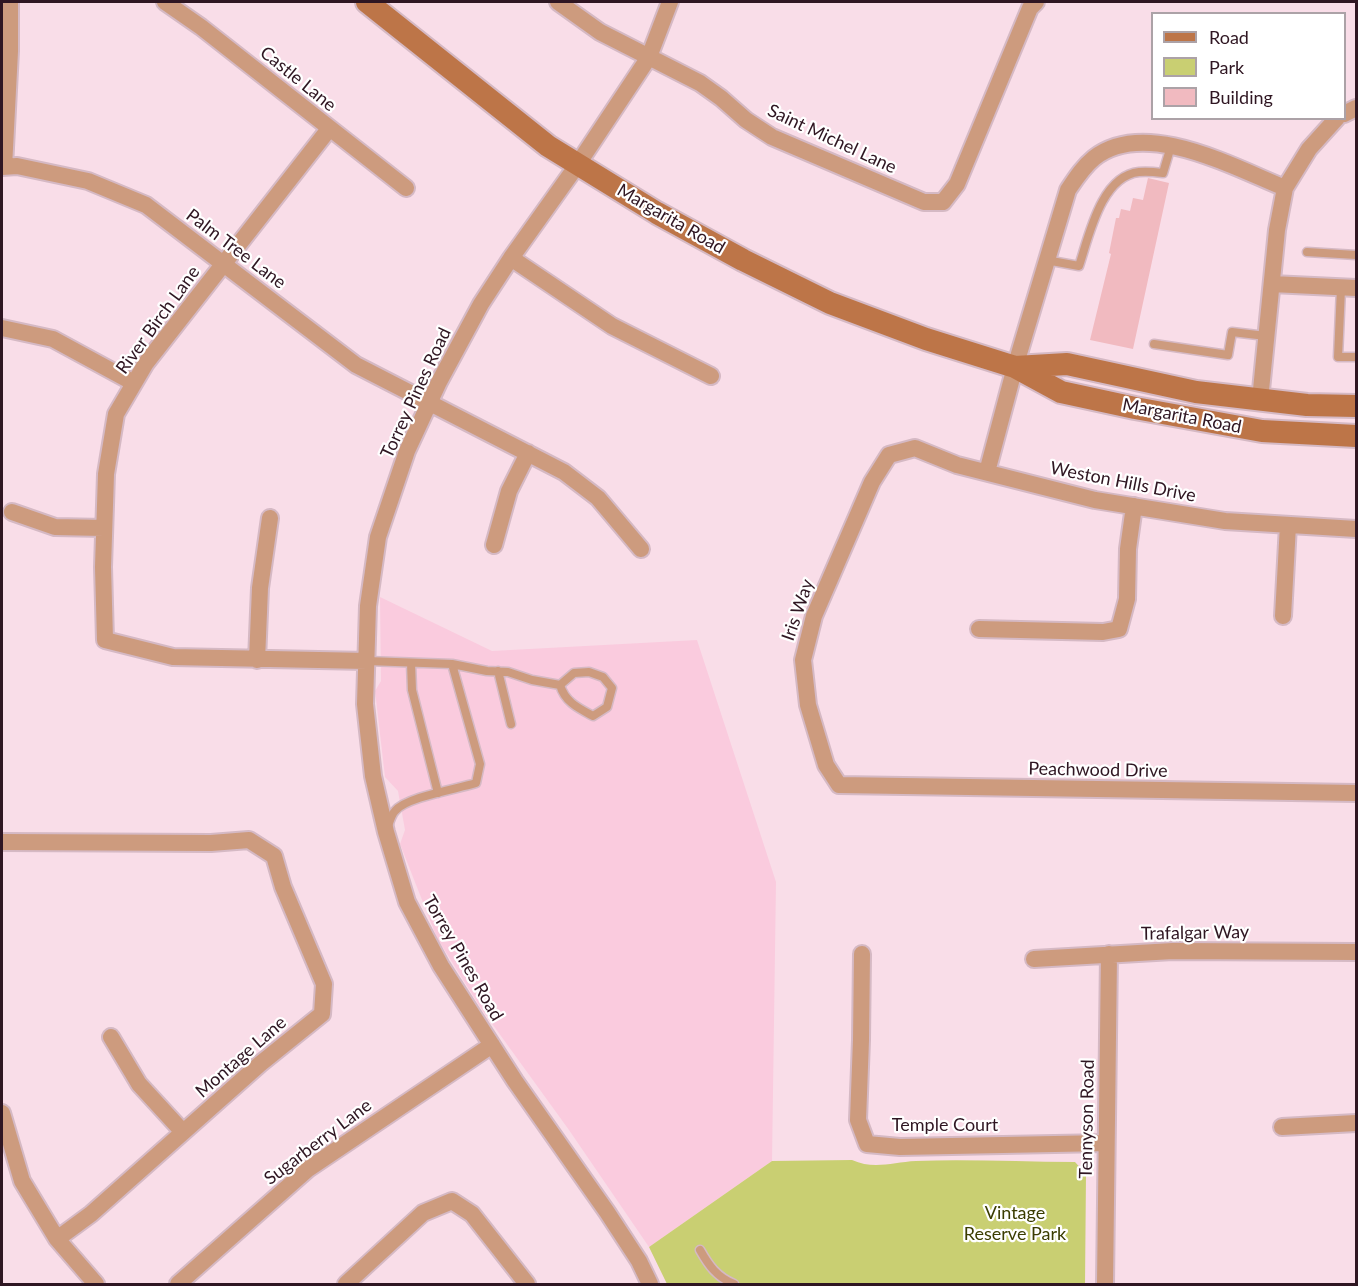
<!DOCTYPE html>
<html>
<head>
<meta charset="utf-8">
<style>
  body { margin:0 }
  #map { position:relative; width:1358px; height:1286px; overflow:hidden; background:#f9dde8; font-family:Lato,sans-serif }
  canvas { display:block }
  .frame { position:absolute; inset:0; border:3px solid #2f1622; pointer-events:none }
  .legend { position:absolute; left:1151px; top:12px; width:195px; height:108px; box-sizing:border-box; background:#fff; border:2px solid #aca2a7; margin:0; padding:8px 10px; list-style:none; font-size:18px; color:#2f1622 }
  .legend li { display:flex; align-items:center; gap:12px; height:30px }
  .legend b { width:30px; border:2px solid #aca2a7 }
</style>
</head>
<body>
<div id="map">
<canvas width="1358" height="1286"></canvas>
<div class="frame"></div>
<ul class="legend">
<li><b style="height:8px;background:#bd7548"></b>Road</li>
<li><b style="height:16px;background:#c9cf72"></b>Park</li>
<li><b style="height:16px;background:#f1bac0"></b>Building</li>
</ul>
</div>
<script>
const c = document.querySelector('canvas').getContext('2d');
c.lineJoin = 'round';
function paint(path, color) {
  c.fillStyle = color;
  c.fill(path, 'evenodd');
}
function stroke(path, color, width, dash) {
  c.strokeStyle = color;
  c.lineWidth = width;
  c.lineCap = dash ? 'butt' : 'round';
  c.setLineDash(dash || []);
  c.stroke(path);
}
function drawText(font, color, halo, rows, align = 'center') {
  c.font = font + ' Lato,sans-serif';
  c.lineWidth = 4.5;
  c.setLineDash([]);
  c.textBaseline = 'middle';
  c.strokeStyle = halo;
  c.fillStyle = color;
  for (const [text, x, y, turn = 0] of rows) {
    c.save();
    c.translate(x, y);
    c.rotate((+turn || 0) * Math.PI / 180);
    c.textAlign = isNaN(turn) ? turn : align;
    if (halo) c.strokeText(text, 0, 0);
    c.fillText(text, 0, 0);
    c.restore();
  }
}
paint(new Path2D(`
  M380,597L492,651L697,640L776,882L772,1161L649,1247L569,1130L480,1007L437,938L400,844L405,830L398,791L385,777L375,691L381,681Z`), '#facbde');
paint(new Path2D(`
  M852,1160C874,1170 893,1162 916,1161C969,1159 1022,1162 1075,1162L1086,1174L1085,1284H667L649,1247L772,1161Z`), '#c9cf72');
paint(new Path2D(`
  M1148,178L1169,183L1133,349L1090,340L1111,254L1109,253L1116,218H1119L1121,209L1130,211L1133,198L1143,200Z`), '#f1bac0');
const service = new Path2D(`
  M1307,252L1356,255
  M1046,260L1079,266C1089,236 1101,176 1139,172C1147,171 1155,172 1163,173L1171,146
  M1341,288L1338,357H1356
  M1154,344L1228,355L1232,332L1266,336
  M367,661L452,664L480,764L476,783C457,789 406,797 395,811C391,815 389,824 387,829
  M411,663L412,690L438,793
  M452,664L487,671L508,672L532,680L560,685
  M498,671L511,724
  M589,672L603,677L612,688L607,707L593,716C578,708 565,702 560,685L574,673Z
  M700,1250C709,1266 717,1277 734,1284`);
const minor = new Path2D(`
  M165,2L201,27L406,188
  M558,2L600,32L700,83L721,98L746,120L772,137L924,202H943L957,184L1030,8L1036,2
  M1344,114L1356,108
  M329,129L146,363L116,414L106,474L103,567L105,640L173,657L367,661
  M2,167L17,166L88,181L146,205L356,365L564,472L598,498L641,549
  M4,167L10,51V2
  M511,258L612,326L711,376
  M1272,284L1356,288
  M2,328L53,339L134,383
  M1260,400L1277,230L1285,188L1309,149L1337,118
  M987,472L1015,367L1068,190C1076,178 1083,167 1094,158C1145,118 1233,167 1285,188
  M12,512L55,527L104,528
  M1356,529L1225,521L1095,500L957,465L915,448L889,455L872,482L814,616L803,660L808,705L826,765L839,785L1356,793
  M494,545L509,491L528,453
  M1283,616L1288,525
  M979,629L1103,632L1119,629L1127,599L1128,549L1134,506
  M257,660L260,588L270,518
  M2,842L211,843L249,840L274,856L283,887L324,984L322,1014L260,1064L91,1214L57,1239
  M862,954L861,1040L858,1120L867,1144L900,1147L1106,1143
  M1034,959L1173,951L1356,952
  M111,1037L139,1084L183,1132
  M2,1113L22,1181L57,1239L96,1284
  M1282,1127L1356,1123
  M178,1284L308,1169L492,1045
  M346,1284L423,1213L452,1201L472,1214L527,1284
  M650,1284L639,1261L607,1212L515,1081L441,966L407,902L386,832L373,776L365,704L368,606L378,537L407,451L439,382L481,304L511,258L578,164L649,57L670,2
  M1105,1284L1109,954`);
const secondary = new Path2D(`
  M367,2L548,146L657,213L743,260L830,303L926,339L1015,367L1061,392L1135,408L1262,431L1356,436
  M1015,367L1067,364L1196,392L1307,405L1356,406`);
stroke(service, '#d5b9c4', 11);
stroke(minor, '#d5b9c4', 20);
stroke(secondary, '#d5b9c4', 26);
stroke(service, '#cd9b7e', 8);
stroke(minor, '#cd9b7e', 16);
stroke(secondary, '#bd7548', 22);
drawText('18px', '#2f1622', '#fff', [
  ["Castle Lane",298,79,39],
  ["Saint Michel Lane",832,139,25],
  ["Margarita Road",671,219,30],
  ["Palm Tree Lane",236,249,37],
  ["River Birch Lane",158,320,-54],
  ["Torrey Pines Road",416,393,-65],
  ["Margarita Road",1182,416,11],
  ["Weston Hills Drive",1123,482,11],
  ["Iris Way",798,610,-71],
  ["Peachwood Drive",1098,770,1],
  ["Trafalgar Way",1195,933,-1],
  ["Torrey Pines Road",463,958,60],
  ["Montage Lane",241,1057,-41],
  ["Tennyson Road",1087,1119,-89],
  ["Temple Court",945,1125],
  ["Sugarberry Lane",318,1142,-37]
]);
drawText('18px', '#3b3d01', '#fff', [
  ["Vintage",1015,1213],
  ["Reserve Park",1015,1234]
]);
</script>
</body>
</html>
